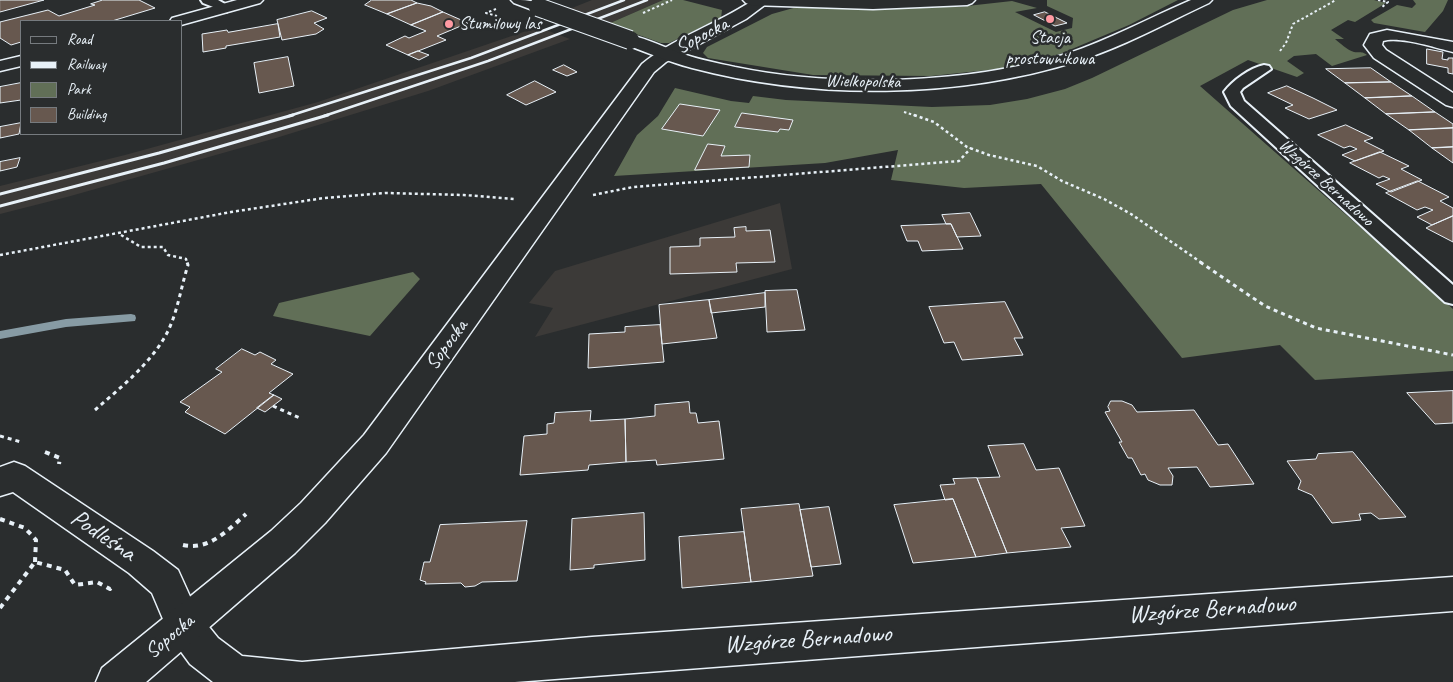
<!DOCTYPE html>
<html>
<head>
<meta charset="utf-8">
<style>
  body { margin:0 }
  #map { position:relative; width:1453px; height:682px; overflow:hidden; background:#2a2d2e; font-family:Caveat,sans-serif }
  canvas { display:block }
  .legend { position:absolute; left:20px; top:20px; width:162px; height:115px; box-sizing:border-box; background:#2a2d2e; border:1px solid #767b7f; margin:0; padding:6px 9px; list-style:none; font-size:15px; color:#e8f1f8 }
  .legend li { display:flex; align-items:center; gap:10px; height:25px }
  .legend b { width:25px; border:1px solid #767b7f }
</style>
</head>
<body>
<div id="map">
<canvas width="1453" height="682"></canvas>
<ul class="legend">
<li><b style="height:6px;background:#2a2d2e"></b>Road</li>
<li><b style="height:6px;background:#e8f1f8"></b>Railway</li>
<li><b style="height:14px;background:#616f57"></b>Park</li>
<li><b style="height:14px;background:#67584f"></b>Building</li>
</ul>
</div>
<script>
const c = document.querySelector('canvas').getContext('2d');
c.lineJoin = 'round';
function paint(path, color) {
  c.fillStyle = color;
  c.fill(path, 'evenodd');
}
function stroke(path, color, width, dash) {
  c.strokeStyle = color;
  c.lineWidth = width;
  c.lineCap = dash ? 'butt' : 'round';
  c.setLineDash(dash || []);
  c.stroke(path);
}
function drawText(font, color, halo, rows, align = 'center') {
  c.font = font + ' Caveat,sans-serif';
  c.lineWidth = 5;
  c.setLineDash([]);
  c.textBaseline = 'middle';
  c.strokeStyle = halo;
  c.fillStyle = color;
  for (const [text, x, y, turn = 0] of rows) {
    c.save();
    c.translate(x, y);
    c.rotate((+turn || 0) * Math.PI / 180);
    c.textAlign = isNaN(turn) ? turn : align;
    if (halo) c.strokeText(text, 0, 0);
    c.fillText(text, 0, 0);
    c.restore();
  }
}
paint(new Path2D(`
  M592,0H663L608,24L567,10Z
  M538,27L570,39L428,91L276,138L67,197L0,214V186L125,155L318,102Z
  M780,203L792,269L535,337L553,308L529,303L555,271Z`), '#3c3a38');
paint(new Path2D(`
  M663,0H683L722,10L721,18L669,43H661L608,24Z
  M1047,0H1178L1129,25L1048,59L998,69L931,76L813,75L708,58L703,53L707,47L772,14L797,7H958L1012,1L1037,8L1015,12L1056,32L1072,28L1073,18L1047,6Z
  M1267,0H1374L1386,3L1355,22L1348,20L1331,30L1344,39H1335C1340,43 1347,50 1354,52C1360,53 1362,51 1367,55L1332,66L1316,54L1294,56L1287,61L1304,73L1297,77L1248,60L1200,86L1453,309V371L1315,380L1280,345L1182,358L1041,184L964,188L891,180L898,150L825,163L614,176L637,135L658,116L675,88L731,101L749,103L753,96L786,100L932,107L990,105L1027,99L1065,89L1092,78L1233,10Z
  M1413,0H1448L1443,11L1425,32L1374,23L1371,20L1397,5L1412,8L1416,4Z
  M413,272L420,279L370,336L273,316L279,303Z`), '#616f57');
paint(new Path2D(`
  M131,314L135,315L136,318L135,321L66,327L0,339V331L66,319Z`), '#879ba4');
const building = new Path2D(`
  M0,0H44L0,12Z
  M103,0H139L155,8L112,21H21V42L11,45L0,38V22L48,10L59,16L95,5L91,4Z
  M372,0H411L417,3L387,14L365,5Z
  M417,3L431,6L443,12L411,25L387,14Z
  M312,11L327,18L314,23L324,29L316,34L282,40L277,20Z
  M443,12L468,23L437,36L446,40L408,55L386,45L405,36L409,38L426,31L411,25Z
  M1045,12L1067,23L1055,26L1034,15Z
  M278,24L280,37L226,46V48L203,52L202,34L227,30L228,32Z
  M1427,49L1443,52L1442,59L1448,60V58H1453V74L1448,73V68L1427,64Z
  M418,51L429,55L419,60L408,55Z
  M288,57L294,86L259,93L254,63Z
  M564,65L577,72L567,76L553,70Z
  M1371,68L1391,82L1345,83L1326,69Z
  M535,81L556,92L526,105L507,95Z
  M1391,82L1412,96L1365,98L1345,83Z
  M21,83V100L0,103V87Z
  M1287,86L1313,98L1337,110L1309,119L1285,108L1293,105L1268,93Z
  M1412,96L1435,112L1386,114L1365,98Z
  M680,104L720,110L703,136L662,129Z
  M1435,112L1453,124V128L1409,130L1386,114Z
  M742,113L749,114L793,120L789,130L780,129L778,132L735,127Z
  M21,123L19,134L0,138V127Z
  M1346,125L1373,138L1364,141L1384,151L1355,161L1342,155L1357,149L1350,146L1344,148L1318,135Z
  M1453,128V147L1432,148L1409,130Z
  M708,144L725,146L721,156L750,155L749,167L695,170Z
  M1453,147V163L1432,148Z
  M1380,152L1409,166L1401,169L1422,180L1391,192L1376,184L1390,179L1383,176L1379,178L1350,163Z
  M20,158L17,167L0,171V162Z
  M1418,181L1449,197L1440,201L1453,208V216L1432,225L1417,217L1433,210L1425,207L1417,210L1386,193Z
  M970,213L981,236L957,237L951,224H946L942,215Z
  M1453,216V242L1426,228L1432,225Z
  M951,224L963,249L922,251L918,241H907L901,226Z
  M746,227V231L770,230L775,262L736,263L737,272L670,274V247L700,246V238L735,237L734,228Z
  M797,290L805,330L767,332L765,291Z
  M765,293V307L711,313L709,300Z
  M709,300L717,338L662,344L659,305Z
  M1005,302L1023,338H1014L1023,355L962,360L954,342L944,343L929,307Z
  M660,325L664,362L588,368L589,334L625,332V327Z
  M242,349L255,355L260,352L276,360L271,364L293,374L269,393L274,395L225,434L185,412L190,407L180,402L222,372L216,369Z
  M1453,391V423L1435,424L1407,393Z
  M274,395L282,399L265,412L257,408Z
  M1111,401H1122L1132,405L1137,412L1194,410L1218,445L1228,444L1254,484L1210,487L1197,467L1168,468L1173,476L1172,485H1160L1148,480L1145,474L1141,475L1132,458H1128L1119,442H1122L1105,412L1110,411L1108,407Z
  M689,402L690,413H696L698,423L719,421L724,459L657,465L656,460L626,462L625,419L655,416V405Z
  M591,411L590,421L625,419L626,462L589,465L588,470L520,475L524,436L547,434V424L554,423L555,413Z
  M1024,444L1036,470L1059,468L1085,526L1061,528L1071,547L1007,553L977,478L1000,477L988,446Z
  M1353,452L1406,517L1379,519L1371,513L1359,514L1361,520L1332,523L1312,495L1298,489L1301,481L1287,461L1316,459L1318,454Z
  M977,478L1007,553L976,557L953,499L945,500L940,485L955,484L953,479Z
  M953,499L976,557L913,563L894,505Z
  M799,504L813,576L751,582L741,509Z
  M829,507L841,564L811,567L800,510Z
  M644,513L645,560L594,565V568L570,570L572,519Z
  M527,521L517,581L482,582L475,586L465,587L461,583L425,584L426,582L420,580L424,562H430L440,525Z
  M744,532L751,582L682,588L679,537Z`);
paint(building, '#67584f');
stroke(building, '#e8f1f8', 1);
const service = new Path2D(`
  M201,0H218L232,8L226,12L203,3Z
  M1264,65L1269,66L1271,69L1243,88L1240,92L1244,101L1453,285V304L1445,302L1231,106L1224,92C1233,80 1250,68 1264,65Z`);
const minor = new Path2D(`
  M237,0H263L260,3L181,25V21H170L172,18Z
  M1387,30L1453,42V52C1435,48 1401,36 1383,41L1382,45L1386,50L1453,93V107L1446,105L1374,58L1364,45L1370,34Z
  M21,56V66L0,71V61Z
  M14,462L25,466L153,551L178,570L197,612L218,638L242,656L302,662L592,637L1453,577V611L515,682H213L190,664L171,638L152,593L129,573L13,492L0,496V467Z`);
const secondary = new Path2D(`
  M753,0L770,1L746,19L666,62L654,72L386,453L325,523L295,553L146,682H96L102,668L271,531L301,503L364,435L642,64C675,37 718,24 753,0Z`);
const primary = new Path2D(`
  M511,0C523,0 538,0 546,7L544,10L538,12L514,3Z
  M743,0H975L972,3L967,5L873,9L751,5L746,3Z
  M1191,0H1212L1209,3C1166,23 1123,47 1078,61C958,99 813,100 692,68C669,62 646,52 624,44L622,40L624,36L630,35C648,39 666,48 683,54C700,60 718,63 735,67C835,88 968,84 1066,54C1109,40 1149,18 1191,0Z`);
stroke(service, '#e8f1f8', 4);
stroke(minor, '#e8f1f8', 3);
stroke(secondary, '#e8f1f8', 3);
stroke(primary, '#e8f1f8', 3);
stroke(new Path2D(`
  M1378,0L1388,2L1381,8
  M496,9L486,13L497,16
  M643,13L672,0
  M1280,51L1286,43L1293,24L1336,0
  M904,112L917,116`), '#e8f1f8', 2, [2.5, 2.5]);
stroke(new Path2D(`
  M914,115L934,122L967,147L989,155L1037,166L1062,181L1104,199L1131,214L1202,263
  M593,195L633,187L959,161L971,148
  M121,235L141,247H163L168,255L186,259L187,263
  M0,255L231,212L324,198L386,193L464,195L515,199`), '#e8f1f8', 2.5, [3, 3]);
stroke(new Path2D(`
  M1200,262L1265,306L1316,328L1453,355
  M273,406L302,419
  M95,410C121,387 152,363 168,331C178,310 181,287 188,265L187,262
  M0,436L21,442`), '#e8f1f8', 3, [4, 4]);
stroke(new Path2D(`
  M45,452L60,458L59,464
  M0,519L25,528L36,540L35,562
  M183,545C209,551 228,530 246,514
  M0,608L35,562L65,570L75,585L97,582L110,589L113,586`), '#e8f1f8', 4, [5, 5]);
paint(service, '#2a2d2e');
paint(minor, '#2a2d2e');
paint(secondary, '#2a2d2e');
paint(primary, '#2a2d2e');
stroke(new Path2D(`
  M289,116L471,58L624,0
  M324,116L488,61L647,0`), '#e8f1f8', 2.5);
stroke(new Path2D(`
  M0,194L159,153L293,115
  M0,206L164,163L328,115`), '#e8f1f8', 3);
const primaryBridge = new Path2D(`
  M538,7L630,40`);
stroke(primaryBridge, '#e8f1f8', 20, []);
stroke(primaryBridge, '#2a2d2e', 18);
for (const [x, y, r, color] of [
  [1050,19,5,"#ff9aa2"],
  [449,24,5,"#ff9aa2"]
]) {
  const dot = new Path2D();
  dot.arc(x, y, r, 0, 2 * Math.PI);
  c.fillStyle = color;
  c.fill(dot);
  stroke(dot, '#2a2d2e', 2);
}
drawText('18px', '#e8f1f8', '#2a2d2e', [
  ["Stumilowy las",459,24],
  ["Stacja",1050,38,"center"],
  ["prostownikowa",1050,59,"center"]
], 'left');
drawText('18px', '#e8f1f8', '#2a2d2e', [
  ["Wielkopolska",863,82,1],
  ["Wzgórze Bernadowo",1326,183,42]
]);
drawText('21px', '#e8f1f8', '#2a2d2e', [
  ["Sopocka",702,36,-28],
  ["Sopocka",447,345,-54],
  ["Sopocka",170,637,-40]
]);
drawText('25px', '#e8f1f8', '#2a2d2e', [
  ["Podleśna",103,536,34],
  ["Wzgórze Bernadowo",1212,610,-4],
  ["Wzgórze Bernadowo",808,640,-4]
]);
</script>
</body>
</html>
